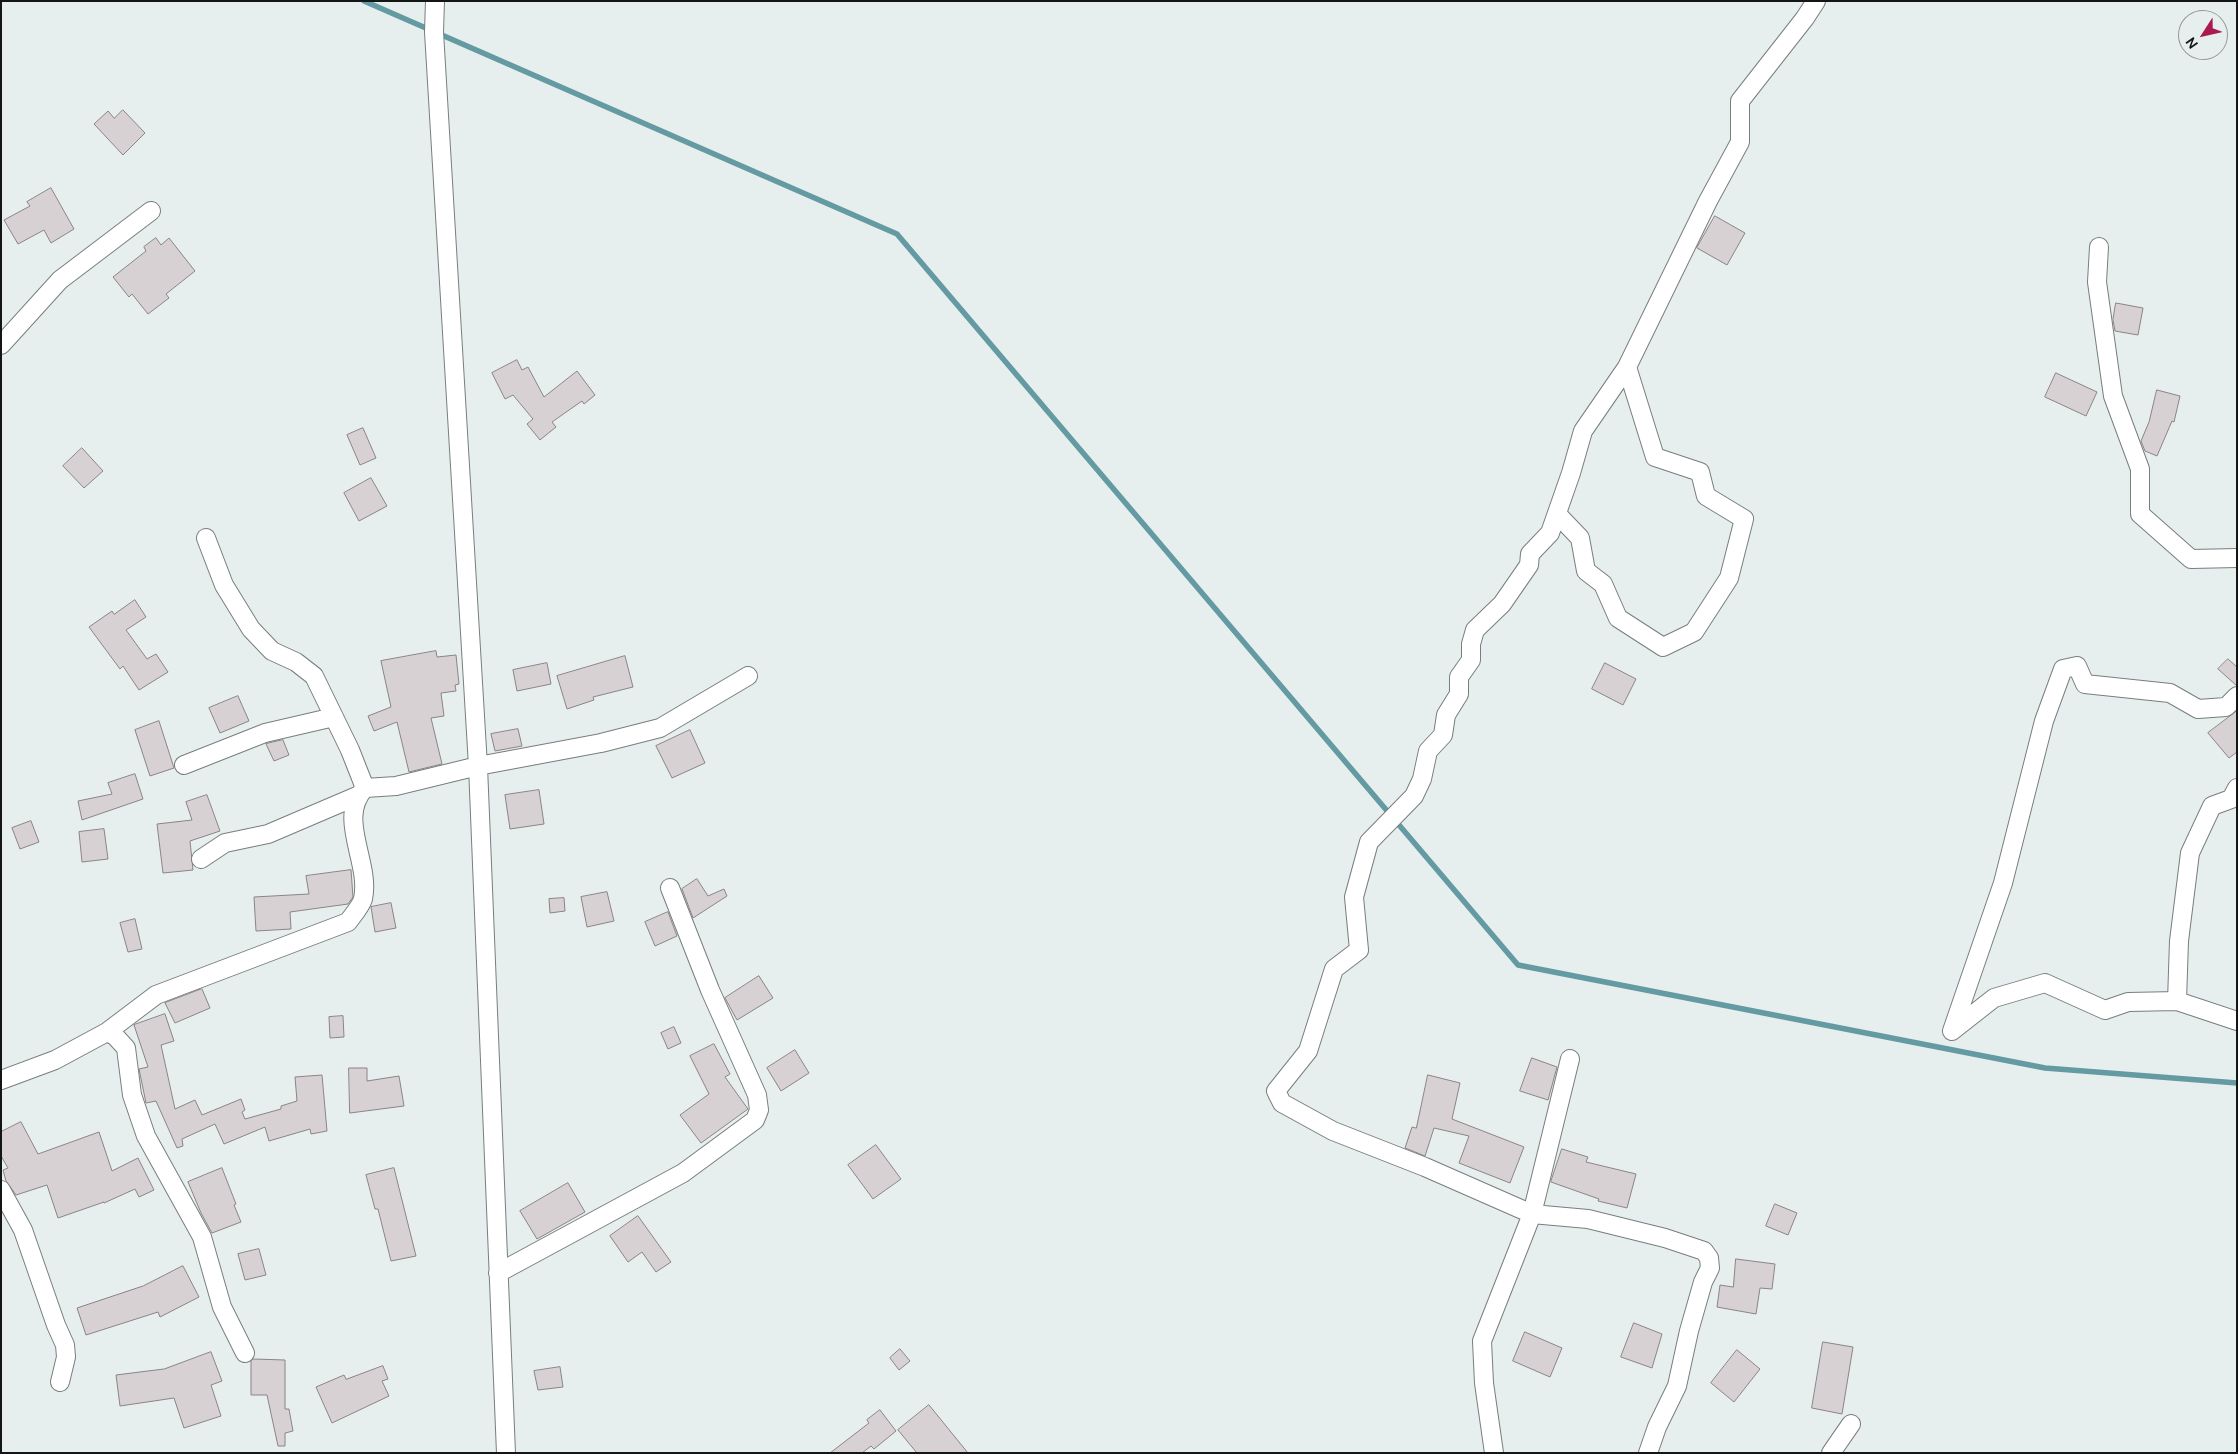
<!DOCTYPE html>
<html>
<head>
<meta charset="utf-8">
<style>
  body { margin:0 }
  #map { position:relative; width:2238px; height:1454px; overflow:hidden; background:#e7eeee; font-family:Ubuntu,sans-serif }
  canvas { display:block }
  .frame { position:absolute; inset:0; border:2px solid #141616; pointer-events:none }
  .north { position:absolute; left:2178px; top:10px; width:50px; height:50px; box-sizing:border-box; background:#e7eeee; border:1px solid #939898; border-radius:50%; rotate:235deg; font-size:14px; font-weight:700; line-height:20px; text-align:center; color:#141616 }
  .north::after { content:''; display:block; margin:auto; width:18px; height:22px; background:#aa1a52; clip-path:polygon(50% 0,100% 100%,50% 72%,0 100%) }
</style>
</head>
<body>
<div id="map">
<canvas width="2238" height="1454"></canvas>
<div class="frame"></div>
<div class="north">N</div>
</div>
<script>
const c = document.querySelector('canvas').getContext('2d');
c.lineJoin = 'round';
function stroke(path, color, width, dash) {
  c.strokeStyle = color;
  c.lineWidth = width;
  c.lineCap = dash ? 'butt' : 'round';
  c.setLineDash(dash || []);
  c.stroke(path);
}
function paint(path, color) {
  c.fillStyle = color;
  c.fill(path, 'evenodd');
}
stroke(new Path2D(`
  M364,1L897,234L1518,965L2045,1068L2237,1083`), '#649aa1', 5.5);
const building = new Path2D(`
  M123,110L145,133L123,155L94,124L108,111L114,118Z
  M51,188L74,229L51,243L44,230L18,244L4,220L30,206L27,202Z
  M1715,216L1745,233L1727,265L1697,248Z
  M156,238L161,245L169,238L195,271L166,294L169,298L148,314L132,294L129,297L113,277L146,251L144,247Z
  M2116,303L2143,308L2138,335L2115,331L2113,320Z
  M517,360L522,370L528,367L544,397L577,371L595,395L584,404L582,401L552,422L556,427L540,440L527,424L533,419L513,395L505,399L492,373Z
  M2056,373L2097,392L2086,416L2045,397Z
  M2157,390L2180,396L2174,422L2172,421L2157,456L2145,451L2141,441L2149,422Z
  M363,428L376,458L360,465L347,435Z
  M82,448L103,471L84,488L63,466Z
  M371,478L387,506L359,521L344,493Z
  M135,600L146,617L126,630L147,659L156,654L168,672L139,690L123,666L120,669L89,627L112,611L114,614Z
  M436,651L437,657L456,655L459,684L455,685L456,691L441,693L444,716L431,718L442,764L409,772L397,722L374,731L368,716L391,707L381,661Z
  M625,656L633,687L593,697L594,700L567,709L557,676Z
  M2228,659L2237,667V686L2218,669Z
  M547,663L551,684L517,691L513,670Z
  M1605,663L1636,679L1623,705L1592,689Z
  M238,696L249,721L220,733L209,708Z
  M2237,711V752L2229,758L2208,733Z
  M159,721L174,768L150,776L135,730Z
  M518,729L522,746L495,751L491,734Z
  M690,730L705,763L672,778L656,746Z
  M283,740L289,755L274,761L266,744Z
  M135,774L143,799L82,820L78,801L112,794L108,783Z
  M539,790L544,824L510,829L505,795Z
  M207,795L220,831L190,841L193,870L163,873L157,824L192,820L186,802Z
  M31,821L39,842L20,849L12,828Z
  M104,829L108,859L82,862L79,832Z
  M351,870L353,897L348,904L290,912L291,929L256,931L254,897L309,894L306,876Z
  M697,879L708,896L724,889L727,896L693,918L682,889Z
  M607,892L614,921L587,927L581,897Z
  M564,898L565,911L550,913L549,899Z
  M391,903L396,928L375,932L371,907Z
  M668,912L677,936L655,946L645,922Z
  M135,919L142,949L128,952L120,923Z
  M759,976L773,998L737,1020L725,998Z
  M202,989L210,1008L175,1023L165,1003Z
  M165,1014L174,1041L161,1045L175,1109L195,1100L202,1115L241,1099L245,1110L242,1112L245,1119L281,1109V1106L297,1101L295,1077L322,1075L327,1131L311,1134L310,1129L269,1141L265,1127L224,1144L215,1124L182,1139L183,1146L177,1148L156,1101L146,1103L139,1069L148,1067L134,1025Z
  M343,1016L344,1037L330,1038L329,1017Z
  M674,1027L681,1043L668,1049L661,1033Z
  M714,1044L730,1074L725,1077L748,1109L701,1143L680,1115L709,1094L690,1056Z
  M795,1050L809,1073L781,1091L767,1068Z
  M1532,1058L1557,1067L1548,1100L1520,1091Z
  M349,1068H367V1081L399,1076L404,1106L350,1113Z
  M1428,1075L1460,1083L1452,1119L1524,1147L1510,1183L1459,1163L1469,1136L1434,1128L1425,1156L1405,1148L1412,1127L1416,1128Z
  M21,1122L38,1154L99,1132L112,1171L138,1158L154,1190L139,1197L135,1189L104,1203V1202L58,1218L47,1185L16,1195L6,1181L3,1170L8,1168L1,1156V1132Z
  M876,1145L901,1179L873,1199L848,1165Z
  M1562,1149L1588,1157L1586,1162L1636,1174L1627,1208L1598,1201L1599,1199L1551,1182Z
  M222,1168L236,1204L234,1205L241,1222L212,1233L201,1213L188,1182Z
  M394,1168L416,1256L391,1261L378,1209H375L366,1175Z
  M568,1183L585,1212L537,1239L520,1211Z
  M1775,1204L1797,1213L1788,1235L1766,1226Z
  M638,1216L671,1262L656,1272L642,1252L628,1262L610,1236Z
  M259,1249L266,1275L245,1280L238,1254Z
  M1736,1259L1775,1264L1772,1289L1760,1288L1756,1314L1717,1307L1720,1285L1733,1287Z
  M183,1266L199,1297L160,1317L158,1312L86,1335L77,1308L143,1286Z
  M1634,1323L1662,1334L1652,1368L1621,1357Z
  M1525,1332L1562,1348L1550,1377L1513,1361Z
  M1823,1342L1853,1347L1842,1414L1812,1408Z
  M900,1349L910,1361L899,1370L890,1358Z
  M1737,1350L1760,1369L1734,1402L1711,1383Z
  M211,1352L222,1381L211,1385L221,1416L184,1428L174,1398L120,1406L116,1375L164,1369Z
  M253,1359L285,1360V1409H289L293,1431L285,1433V1446H278L267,1395H251V1361Z
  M383,1366L388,1379L382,1381L389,1396L332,1423L316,1387L344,1375L346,1379Z
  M560,1367L563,1387L538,1390L534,1371Z
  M929,1405L968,1453H917L898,1430Z
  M880,1410L896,1431L874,1449L871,1446L862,1453H830L869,1423L867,1420Z`);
paint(building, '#d7d1d3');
stroke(building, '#8a8485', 1);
const minor = new Path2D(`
  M435,1L434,32L478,766L506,1453
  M2099,247L2097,282L2113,396L2140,469V514L2191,559L2237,558
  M1,345L60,280L151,211
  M1557,514L1580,538L1586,571L1603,584L1618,618L1663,647L1694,632L1729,578L1744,519L1706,496L1700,472L1655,457L1627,367
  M206,538L224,585L251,629L272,651L296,662L314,676L350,750L365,788
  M2237,696L2226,707L2198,709L2170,693L2085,684L2077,666L2063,669L2044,721L2003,883L1952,1031L1994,998L2045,983L2105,1010L2128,1002L2177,1001L2237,1021
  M184,765L265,733L334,717
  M201,859L225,843L268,834L357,796
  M2177,1001L2179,941L2190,853L2212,806L2231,799L2237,788
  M107,1032L115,1036L126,1048L132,1095L146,1136L202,1237L222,1307L245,1353
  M1570,1059L1532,1214L1425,1167L1333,1131L1282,1103L1276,1091L1308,1051L1334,969L1359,950L1354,897L1369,842L1414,796L1422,779L1428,751L1443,735L1446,715L1459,694V677L1471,660V644L1475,630L1502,604L1529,565L1530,554L1550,533L1571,473L1583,431L1627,367L1708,201L1740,142V101L1805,18L1816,1
  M1,1080L55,1060L107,1032L156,995L348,922C353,915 361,906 363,899C371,862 336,818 365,788L396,786L478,766L601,743L660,728L748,676
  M1,1190L23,1230L56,1325L65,1345L66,1357L60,1382
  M498,1273L683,1173L755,1120L759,1110L757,1095L710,990L670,888
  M1494,1453L1484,1383L1482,1341L1532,1214L1588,1219L1665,1238L1704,1251L1709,1258L1710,1268L1703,1282L1689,1331L1677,1386L1657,1427L1648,1453
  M1831,1453L1851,1424`);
stroke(minor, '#787e7f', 20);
stroke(minor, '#fff', 18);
</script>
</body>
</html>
